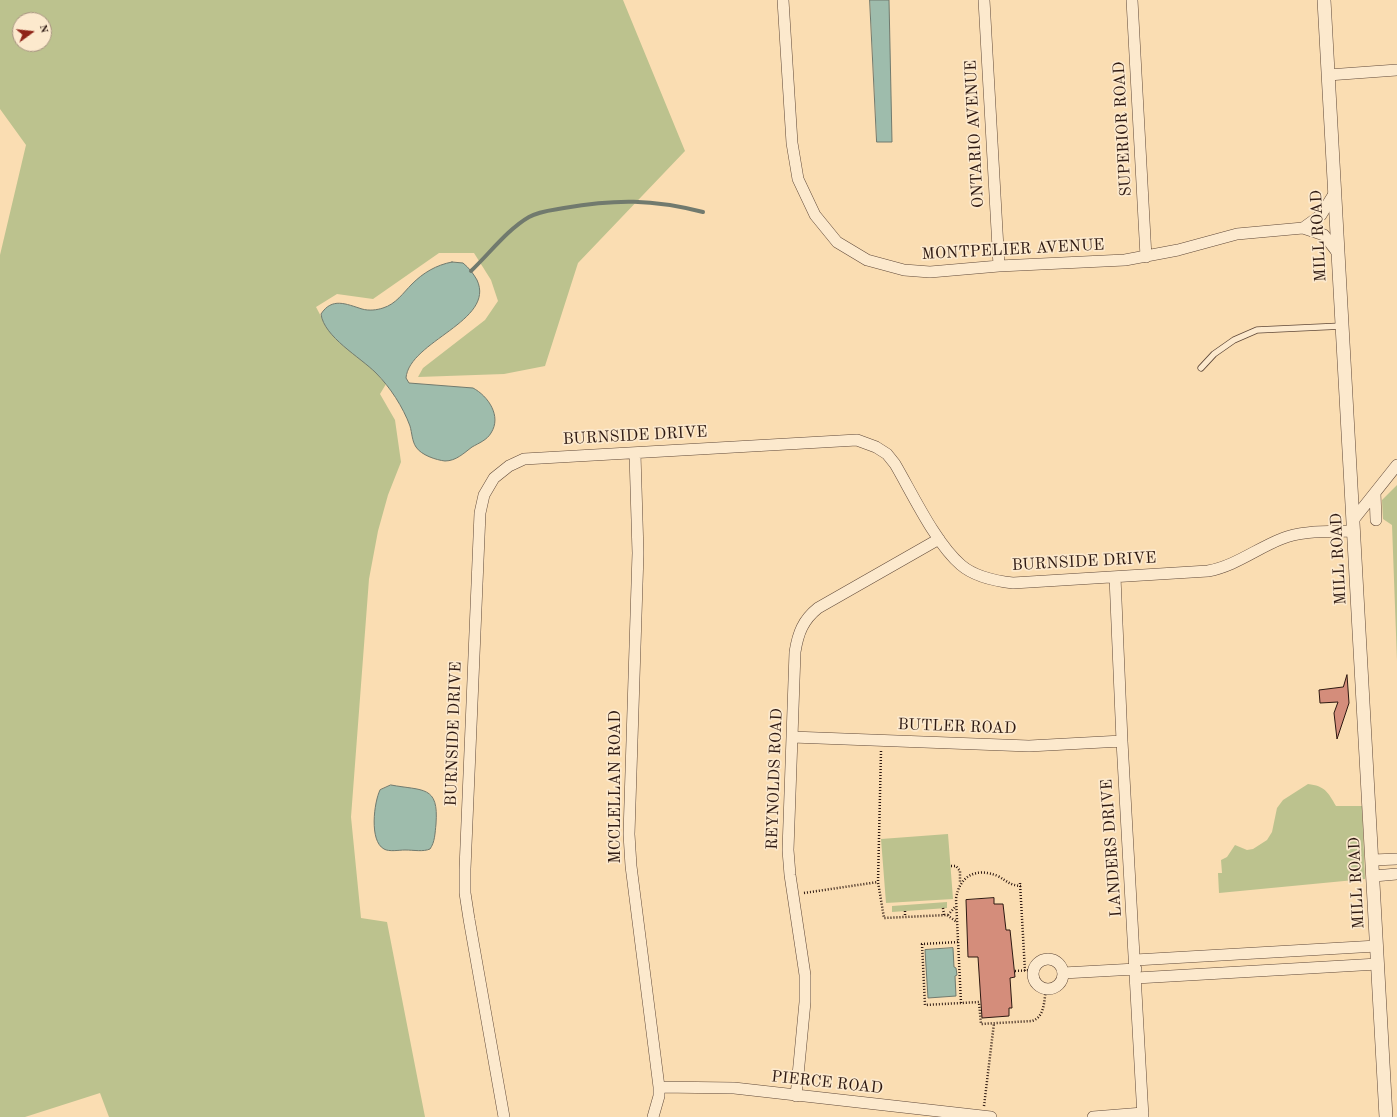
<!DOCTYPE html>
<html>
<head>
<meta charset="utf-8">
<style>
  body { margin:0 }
  #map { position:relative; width:1397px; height:1117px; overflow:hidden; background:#faddb2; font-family:"Old Standard TT",serif }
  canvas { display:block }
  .north { position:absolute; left:12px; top:12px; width:40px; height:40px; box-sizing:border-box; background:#fce9cd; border:1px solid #a99582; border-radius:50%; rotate:75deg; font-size:11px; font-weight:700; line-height:16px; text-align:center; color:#2d1811 }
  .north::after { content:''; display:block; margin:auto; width:14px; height:18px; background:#8f2418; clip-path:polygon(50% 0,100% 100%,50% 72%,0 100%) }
</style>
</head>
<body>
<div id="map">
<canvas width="1397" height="1117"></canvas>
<div class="north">N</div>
</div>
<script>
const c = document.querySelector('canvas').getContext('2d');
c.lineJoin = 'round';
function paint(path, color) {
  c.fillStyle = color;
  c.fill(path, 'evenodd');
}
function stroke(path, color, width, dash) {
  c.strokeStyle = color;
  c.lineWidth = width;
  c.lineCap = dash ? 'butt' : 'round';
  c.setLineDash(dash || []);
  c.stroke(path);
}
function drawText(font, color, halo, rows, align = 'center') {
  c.font = font + ' "Old Standard TT",serif';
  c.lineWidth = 3.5;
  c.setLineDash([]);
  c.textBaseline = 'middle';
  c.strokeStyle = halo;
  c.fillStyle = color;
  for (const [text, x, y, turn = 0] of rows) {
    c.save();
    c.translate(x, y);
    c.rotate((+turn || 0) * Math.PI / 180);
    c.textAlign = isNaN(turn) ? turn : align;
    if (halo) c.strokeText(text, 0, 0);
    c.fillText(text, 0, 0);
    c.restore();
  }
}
paint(new Path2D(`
  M0,0H623L685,151L578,263L545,366L504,374L418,377L423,368L485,320L498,301L491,280L474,253H439L373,299L337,294L316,307L326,326L339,342L366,362L386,384L380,394L395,420L401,462L388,495L378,531L369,579L351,817L361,918L387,922L425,1117H109L100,1093L25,1117H0V255L26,145L0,109ZM20,20H44V44H20Z
  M1397,485V661L1392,525L1383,519L1382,500Z
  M1308,784C1325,786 1328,792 1336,806H1362L1365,879L1219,893L1218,873H1222L1221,860L1227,857L1235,845L1247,850L1253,849L1267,840L1272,832L1277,808L1283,800Z
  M948,834L953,899L886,903L881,839Z
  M947,902V908L892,912V906Z`), '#bcc28e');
const water = new Path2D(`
  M870,0H889L892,142H877Z
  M452,262L463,263C469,268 473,273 477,280C496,321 409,341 406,378L409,383L473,388C488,396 502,416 491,433C487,440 479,443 472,447C464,453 456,461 445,461C436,460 421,455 416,447C412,441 412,433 410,426C403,407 390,387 376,373C360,357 324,337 321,314C332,297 346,304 362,309C369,311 377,310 383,308C396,304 403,293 412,284C423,273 436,265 452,262Z
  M391,785C423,791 439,785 436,824C435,833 435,842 430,849C423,852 414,850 405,850C399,850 389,852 384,849C369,841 374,802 380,790Z
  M953,948L954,967L956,968L957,975L955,976L956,996L928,998L925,950Z`);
paint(water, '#9ebcac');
stroke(water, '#717a6e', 1);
stroke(new Path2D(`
  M471,271C489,254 508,229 529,217C539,211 553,210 564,208C616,199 652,199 703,212`), '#717a6e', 4);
const building = new Path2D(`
  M1347,675L1349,703L1337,739L1334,713L1338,702L1320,703L1319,690L1343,687Z
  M994,898V904H1003L1006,930H1010L1015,977L1010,978L1012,1008H1009V1016L982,1018L978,957H968L966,900Z`);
paint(building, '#d48d7b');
stroke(building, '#2d1811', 1);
const service = new Path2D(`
  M1201,368L1214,354L1234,340L1257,330L1342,326`);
const minor = new Path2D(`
  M783,0L792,143L798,179L815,215L837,242L867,260L904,270L930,272L999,266L1125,260L1178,250L1237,234L1303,228
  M984,0L999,266
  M1132,0L1146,257
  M1328,75L1397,70
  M1334,194L1321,215L1303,228L1324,235L1337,252
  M635,454L638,553L629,834L631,866L659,1087V1096L653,1117
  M1375,493L1376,520
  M1354,519L1397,465
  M1115,577L1122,741L1143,1117
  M792,737L1029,746L1122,741
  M1373,860L1397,859
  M1374,876L1397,874
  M1033 974a15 15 0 1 1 30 0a15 15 0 1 1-30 0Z
  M1135,960L1377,946
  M1063,973L1136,969
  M1136,978L1378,964
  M659,1087L734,1088L991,1117
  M796,1096L805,1002V975L790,875L788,850L795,652C798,633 803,620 818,608L939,539
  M504,1117L469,919L465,893V869L480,513L484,495L494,478L509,466L524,459L857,440L876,447L887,454L895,464C912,493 936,544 961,565C975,577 995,581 1013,583L1208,571C1235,566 1256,549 1281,539C1302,530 1331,532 1354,531
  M1093,1117L1143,1113`);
const tertiary = new Path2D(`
  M1324,0L1386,1117`);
stroke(service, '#604939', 7);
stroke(minor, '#604939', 12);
stroke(tertiary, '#604939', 14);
stroke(new Path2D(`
  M881,751L878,882L884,918L947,915L957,922
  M951,866H956L960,871V883
  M1020,883L1025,971
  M804,893L878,882
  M943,908L944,915
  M905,911V917
  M948,915L955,907
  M958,942L922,944L925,1005L979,1002L981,1024L1032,1021C1045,1017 1044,1000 1046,989
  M1015,971L1033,970
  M961,1003L956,899C959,876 976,867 998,876C1007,881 1009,885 1021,886
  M984,1106L994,1023`), '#2d1811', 2.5, [1, 2]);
stroke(service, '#fce9cd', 5.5);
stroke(minor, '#fce9cd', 11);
stroke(tertiary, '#fce9cd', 13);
drawText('16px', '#2d1811', '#fce9cd', [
  ["SUPERIOR ROAD",1123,129,-93],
  ["ONTARIO AVENUE",975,134,-93],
  ["MILL ROAD",1319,236,-93],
  ["MONTPELIER AVENUE",1013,250,-3],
  ["BURNSIDE DRIVE",635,436,-3],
  ["MILL ROAD",1339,559,-93],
  ["BURNSIDE DRIVE",1084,562,-3],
  ["BUTLER ROAD",957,727,2],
  ["BURNSIDE DRIVE",454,734,-88],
  ["REYNOLDS ROAD",775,779,-88],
  ["MCCLELLAN ROAD",616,787,-90],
  ["LANDERS DRIVE",1112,848,-94],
  ["MILL ROAD",1357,883,-93],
  ["PIERCE ROAD",827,1083,6]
]);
</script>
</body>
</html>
